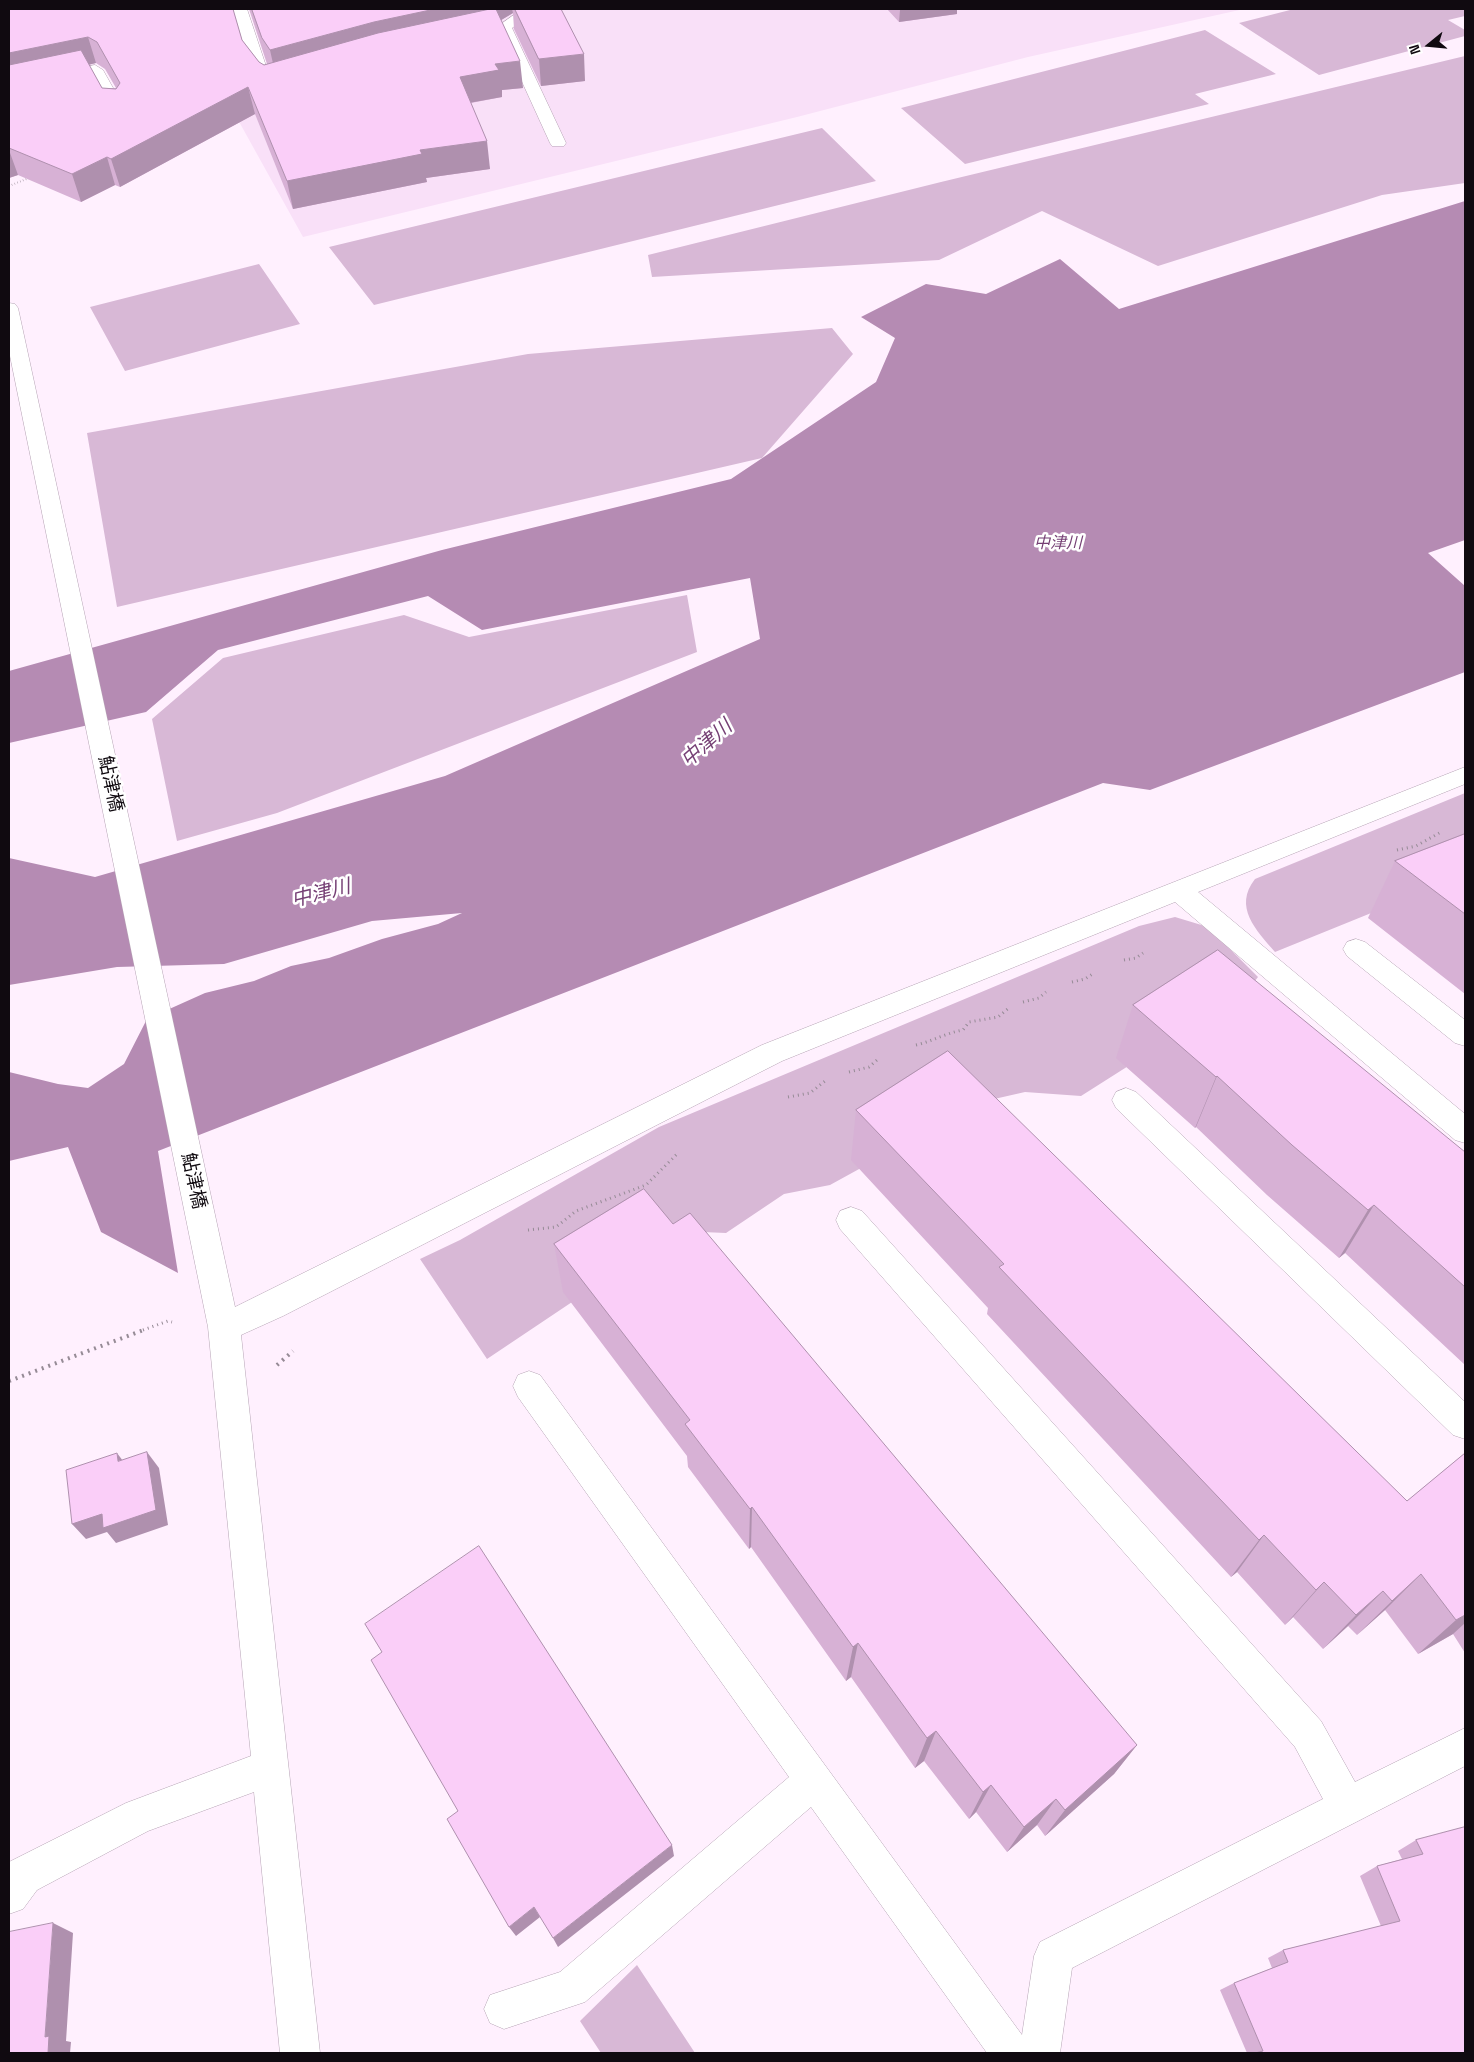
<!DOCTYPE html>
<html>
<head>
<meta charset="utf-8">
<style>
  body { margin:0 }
  #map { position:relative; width:1474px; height:2062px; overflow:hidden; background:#fff0fe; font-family:"Space Grotesk",sans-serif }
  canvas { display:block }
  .frame { position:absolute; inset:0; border:10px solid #100a10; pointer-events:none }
  .north { position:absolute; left:1404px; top:20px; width:50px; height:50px; -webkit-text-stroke:4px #fff; paint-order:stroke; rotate:253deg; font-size:14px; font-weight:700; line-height:20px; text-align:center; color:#100a10 }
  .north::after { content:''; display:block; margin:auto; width:18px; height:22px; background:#100a10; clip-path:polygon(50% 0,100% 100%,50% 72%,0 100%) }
</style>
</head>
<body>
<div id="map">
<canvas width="1474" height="2062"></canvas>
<div class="frame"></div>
<div class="north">N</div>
</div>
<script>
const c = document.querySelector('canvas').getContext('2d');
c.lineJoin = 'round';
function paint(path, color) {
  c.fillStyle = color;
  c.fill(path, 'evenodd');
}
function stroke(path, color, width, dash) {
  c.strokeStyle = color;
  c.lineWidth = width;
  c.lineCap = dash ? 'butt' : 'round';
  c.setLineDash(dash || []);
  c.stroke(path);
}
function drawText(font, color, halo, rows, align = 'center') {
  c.font = font + ' "Space Grotesk","Noto Sans JP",sans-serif';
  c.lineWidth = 5;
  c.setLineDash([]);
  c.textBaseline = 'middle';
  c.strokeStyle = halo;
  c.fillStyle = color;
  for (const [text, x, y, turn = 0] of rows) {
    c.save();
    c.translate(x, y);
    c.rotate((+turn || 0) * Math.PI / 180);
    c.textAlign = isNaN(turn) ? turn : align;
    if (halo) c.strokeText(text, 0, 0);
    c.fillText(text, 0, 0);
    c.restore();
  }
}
paint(new Path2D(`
  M255,9H1244L1028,57L797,117L303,237L232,109L282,85Z`), '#f9e0f8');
paint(new Path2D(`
  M1294,9H1465V16L1448,20L1465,30V36L1319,75L1239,23Z
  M1205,30L1276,74L1195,94L1209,104L965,164L901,108Z
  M1465,56V183L1382,195L1158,266L1042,211L939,260L652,277L648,255L941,182Z
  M822,128L876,181L374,305L329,247Z
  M259,264L300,324L125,371L90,307Z
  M832,328L853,354L762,458L117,607L87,433L528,354Z
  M687,595L697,652L277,813L177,841L152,719L223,658L404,615L469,637Z
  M1465,793V875L1275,952C1256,930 1233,907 1255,879Z
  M1175,917L1208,927L1258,977L1248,990L1081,1096L1025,1092L981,1102L830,1185L784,1194L726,1233L678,1231L487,1359L420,1259L460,1240L659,1127L1139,926Z
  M637,1965L695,2053H601L580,2021Z`), '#d8b8d6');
paint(new Path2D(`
  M1465,201V540L1428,553L1465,586V672L1150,790L1103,783L158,1151L178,1273L101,1232L68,1147L9,1161V1072L58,1084L88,1088L124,1064L147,1019L205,993L254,981L291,966L329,958L382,939L438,924L462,913L372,921L224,964L117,967L9,985V858L95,877L445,776L760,639L750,578L482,630L428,596L218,650L146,712L9,743V671L442,550L731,479L876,382L895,338L861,317L926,284L986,294L1060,259L1119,309Z`), '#b58bb3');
const minor = new Path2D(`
  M233,9H247L266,66L275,80L281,81L284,84L281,87L266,88L250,66Z
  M522,9H538L512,28L566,143L564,146H552L550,143L497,27Z
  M95,65L103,70L126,111L124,114H112L90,75L9,92V82Z
  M9,303L15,304L18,308L235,1307L762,1045L1465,767V784L1198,892L1465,1114V1143L1455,1140L1175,902L782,1061L283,1316L241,1335L320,2053H280L254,1792L148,1831L37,1890L23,1909L9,1914V1862L126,1803L251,1756L208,1327L9,351Z
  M1356,939L1365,942L1465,1020V1046L1455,1043L1347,956L1343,949L1347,942Z
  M1126,1088L1136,1092L1465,1402V1439L1453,1435L1116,1108L1112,1100L1116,1092Z
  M851,1207L862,1211L1321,1721L1355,1782L1465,1728V1766L1072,1968L1060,2053H987L811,1807L585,2002L504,2029L490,2023L484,2009L490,1995L560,1972L789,1777L518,1397L513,1386L518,1375L529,1371L540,1375L1022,2035L1034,1956L1040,1942L1323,1799L1295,1747L840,1229L836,1220L840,1211Z`);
stroke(minor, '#b6a4b5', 1);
stroke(new Path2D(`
  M9,186L29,178`), '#968b96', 2, [0.5, 2.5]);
stroke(new Path2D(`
  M1397,850L1416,846L1441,832
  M1124,960L1136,958L1143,953
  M1072,982L1085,979L1094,973
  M1023,1002L1039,998L1046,992
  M916,1045C933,1041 946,1033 963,1030L969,1022L998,1017L1010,1007
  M849,1072L869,1067L877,1060
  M788,1097L810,1093L825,1081
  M528,1230L556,1227L576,1211L646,1185L678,1153
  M143,1330L168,1321L172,1322`), '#968b96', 3, [1, 4]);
stroke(new Path2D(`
  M277,1365L293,1351
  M9,1381L146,1329`), '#968b96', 4, [2, 5]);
paint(minor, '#fff');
paint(new Path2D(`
  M9,9L242,40L259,62L264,65L267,64L249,9H561L585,81L541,86L514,29L513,13L501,20L523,88L502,90V97L471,103L490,169L426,178L427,182L293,209L255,114L120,187L115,185L81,202L18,175L9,178ZM96,63L105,69L116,88H102L89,65Z
  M887,9H957V14L899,22Z
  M1465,834V994L1368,918L1395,861Z
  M1133,1005L1465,1152V1365L1345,1253L1339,1258L1267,1195L1196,1127L1195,1128L1116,1058Z
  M856,1110L1407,1501L1465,1453V1653L1453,1634L1418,1654L1385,1610L1357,1635L1348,1626L1323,1649L1293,1617L1285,1625L1237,1572L1231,1577L987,1314L988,1308L851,1160Z
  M673,1224L1137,1745L1114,1774L1045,1836L1037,1825L1007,1852L976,1812L969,1819L924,1761L915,1768L851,1677L846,1681L751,1547L749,1549L688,1467L687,1456L563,1292L554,1244Z
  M1465,1827V2053H1247L1220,1990L1234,1983L1272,1968L1268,1958L1283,1950L1381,1926L1360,1876L1377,1866L1402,1859L1398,1851L1416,1840Z`), '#d7b1d5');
paint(new Path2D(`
  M435,9H512L513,13L498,22L276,77L270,50L374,22Z
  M906,9H957V14L899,22L900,10Z
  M88,37L96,63L9,82V53Z
  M584,54L585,81L541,86L539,59Z
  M520,61L523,88L502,90V97L463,104L460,77L495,64Z
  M248,87L255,114L120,187L111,159Z
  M487,141L490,169L426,178L427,182L293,209L287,181L420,150Z
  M9,150L18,175L9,178Z
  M107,157L115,185L81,202L72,174Z
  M1217,1076L1196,1127L1195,1128L1216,1077Z
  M1374,1205L1345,1253L1339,1258L1368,1210Z
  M147,1452L159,1468L168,1525L116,1543L107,1532L86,1539L72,1524Z
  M117,1453L129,1469L118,1461Z
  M752,1507L751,1547L749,1549L750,1509Z
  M1264,1535L1237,1572L1231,1577L1259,1540Z
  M1421,1574L1385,1610L1357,1635L1392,1601Z
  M1324,1582L1293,1617L1285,1625L1316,1590Z
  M1383,1591L1348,1626L1323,1649L1356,1615Z
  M1465,1615V1623L1453,1634L1418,1654L1456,1620Z
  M858,1643L851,1677L846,1681L853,1647Z
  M936,1731L924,1761L915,1768L927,1738Z
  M1137,1745L1114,1774L1045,1836L1065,1810Z
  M991,1785L976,1812L969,1819L983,1792Z
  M1056,1799L1037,1825L1007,1852L1024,1827Z
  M672,1845L674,1856L558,1947L553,1938Z
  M534,1907L540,1917L516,1936L509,1927Z
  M53,1923L73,1933L66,2041L71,2042L70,2053H48L45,2037Z`), '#af90ae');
const building = new Path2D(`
  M9,9H233L242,40L259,62L264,65L378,33L490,9H496L520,61L495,64L499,70L460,77L487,141L420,150L422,154L287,181L248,87L111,159L107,157L72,174L9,148V65L81,50L102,88L116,89L120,83L97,42L88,37L9,53Z
  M252,9H435L374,22L270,50L262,38Z
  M515,9H561L584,54L539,59Z
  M1465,834V914L1395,861Z
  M1218,950L1465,1152V1287L1374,1205L1368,1210L1292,1145L1217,1076L1216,1077L1133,1005Z
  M948,1051L1407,1501L1465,1453V1615L1456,1620L1421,1574L1392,1601L1383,1591L1356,1615L1324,1582L1316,1590L1264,1535L1259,1540L999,1267L1004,1264L856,1110Z
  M644,1189L673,1224L690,1213L1137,1745L1065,1810L1056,1799L1024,1827L991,1785L983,1792L936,1731L927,1738L858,1643L853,1647L752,1507L750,1509L685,1424L690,1420L554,1244Z
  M147,1452L156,1510L103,1528L102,1514L72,1524L66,1470L117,1453L118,1461Z
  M479,1546L672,1845L553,1938L534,1907L509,1927L447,1819L458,1811L371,1660L382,1652L365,1624Z
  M1465,1827V2053H1255L1263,2051L1234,1983L1288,1962L1283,1950L1400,1921L1377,1866L1423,1854L1416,1840Z
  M53,1923L45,2037L49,2036L48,2053H9V1932Z`);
paint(building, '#facef8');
stroke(building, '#af90ae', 1);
drawText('italic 16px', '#764075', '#fff', [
  ["中津川",1058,544]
]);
drawText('19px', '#100a10', '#fff', [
  ["鮎津橋",110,784,78],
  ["鮎津橋",193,1181,78]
]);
drawText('italic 20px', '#764075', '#fff', [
  ["中津川",707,744,-41],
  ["中津川",321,894,-14]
]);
</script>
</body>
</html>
